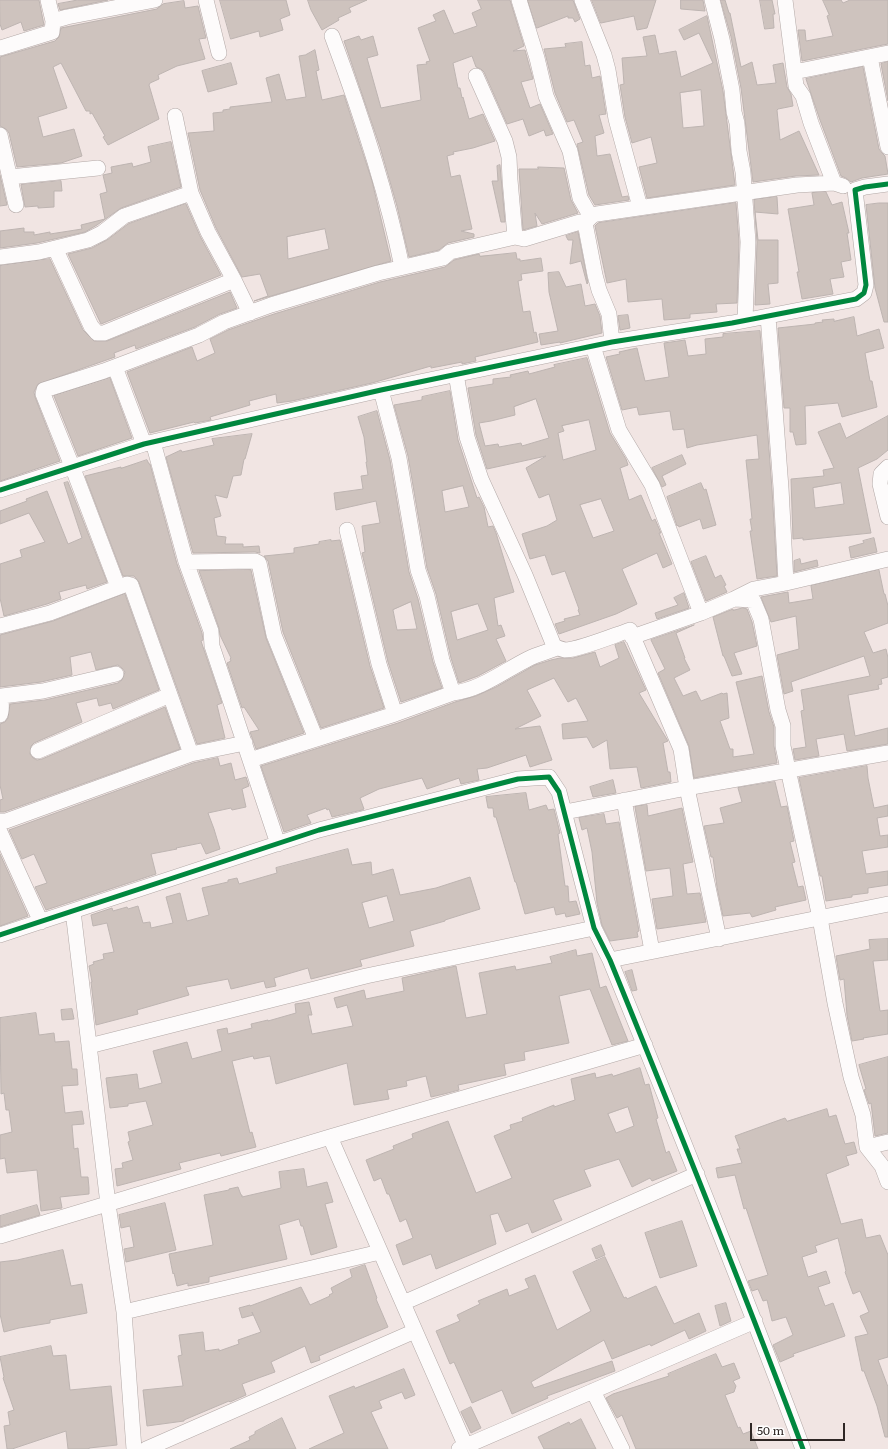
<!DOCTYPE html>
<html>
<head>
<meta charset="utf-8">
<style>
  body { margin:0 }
  #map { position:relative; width:888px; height:1449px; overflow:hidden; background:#f1e5e3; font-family:Literata,serif }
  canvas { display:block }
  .scale { position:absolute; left:750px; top:1423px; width:95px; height:18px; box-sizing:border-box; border:2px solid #2f2725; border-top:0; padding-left:5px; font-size:12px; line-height:14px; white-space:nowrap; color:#2f2725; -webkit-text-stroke:3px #fff; paint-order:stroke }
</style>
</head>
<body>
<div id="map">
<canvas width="888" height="1449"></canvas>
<div class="scale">50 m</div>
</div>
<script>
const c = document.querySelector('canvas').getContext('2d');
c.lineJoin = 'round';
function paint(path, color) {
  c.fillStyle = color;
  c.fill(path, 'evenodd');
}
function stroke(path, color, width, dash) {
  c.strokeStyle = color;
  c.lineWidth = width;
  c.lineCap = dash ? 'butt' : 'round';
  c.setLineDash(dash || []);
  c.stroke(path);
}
const building = new Path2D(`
  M0,0H39L44,25L24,31L21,22L2,30L0,24Z
  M78,0H108L60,10L58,4Z
  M220,0H286L290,15L280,19L283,30L260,37L259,31L231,39Z
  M308,0H367L349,8L351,12L338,18L339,20L322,30L311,10Z
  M478,0H510L524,46L513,51L525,50L533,79L521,82L530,108L540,104L553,134L546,136L544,130L529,136L523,119L507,124L484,72L481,69L476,67L472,56L453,63L458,88H460L462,98L463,97L469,119L483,114L495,141L473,148L453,152L454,154L447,156L451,177L460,175L472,229L461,231L474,234V237L448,243L439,250L409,257L397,206L380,147L344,41L359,36L361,40L373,36L378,55L367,58L381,108L421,100L417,65L427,64L426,62L430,61L418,28L436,21L433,15L444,10L454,34L477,26L472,13L481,9Z
  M528,0H573L580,19L575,22L573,18H568V16L537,28Z
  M592,0H656L647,28L637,30L634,16L601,23Z
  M681,0H703L705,11L681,9Z
  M721,0H725L729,13H730L741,67L752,62L757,85L776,83L773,65L783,63L787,87L791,94L793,106L778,109L777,110L780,140L799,131L819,175L796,176L753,182L741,88L731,37Z
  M760,0H772L775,14H773L774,28L765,29Z
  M823,0H841L843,3L850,0H888V44L802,61L798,30H805L806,41L833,36L827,16L829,15Z
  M184,1L185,8L198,6L206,38L199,39L205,59L177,66L158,75L159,79L150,83L149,85L159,119L108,145L103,137L105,136L92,113L90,114V111H86L61,63L53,67L67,108L38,117L43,137L74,129L82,156L61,163L17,167L9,133L6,129L0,126V57L55,41L59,37L61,28L157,9L163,4Z
  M707,16L723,91L735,185L647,198L639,167L657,163L651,137L632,143L625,117L620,85L624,84L622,58L647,56L643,37L655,35L659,54L676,51L681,77L713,63L699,33L684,40L679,30ZM701,90L704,126L683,128L680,93Z
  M582,42L585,66L590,65L592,78L600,76L606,114L599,115L604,133L595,136L597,156L610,154L622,197L628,196L629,200L595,205L589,195L577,144L583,142L574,120L567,122L555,93L544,49L566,47L565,44Z
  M315,50L319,70L316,71L322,100L344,95L372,181L391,261L254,301L268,296L260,274L242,277L216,228L200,190L188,133L214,131L213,113L223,112V110L230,109V107L272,102L266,78L279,74L286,100L306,97L299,56L305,55ZM325,229L329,249L288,259L287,237Z
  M888,62V101L881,64Z
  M231,63L237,84L208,92L202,71Z
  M863,67L879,149L882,153L885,156L888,174L862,178L851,182L846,178L841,176L820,120L806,79Z
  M171,142L181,187L121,208L97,225L85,232L37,243L0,248V231L24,228V232H34V235L50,232V234L82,229L81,225L105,219L100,194L107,192L103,175L112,173L111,167L132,163L133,167L151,162L148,147Z
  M500,165L505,222H501L492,181H498L497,166Z
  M538,167L564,168L571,200L578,213L542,224L535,213L537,226L523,230L519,169H538Z
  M0,175L7,205L0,206Z
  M61,181L62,191H54V207L38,208V206L25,207L21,185Z
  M826,192L832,205L842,202L849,233H847L851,260L841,262L844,277L830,279L833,294L802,299L797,272H799L788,209L814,205L812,193Z
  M777,197L778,214L755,212L758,240H778V283L768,284L770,304L755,305L757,242L754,200Z
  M736,203L739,242L737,303L716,304L717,312L690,314V318L664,320L662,299L628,302L626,279L607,283L595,226L598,223Z
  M879,203H888V322H884L875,288L866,205Z
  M186,204L200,236L221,275L101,324L68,254L92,248L107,240L128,224Z
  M578,232L588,283L587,284L581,261L570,264L573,240H568L566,236Z
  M516,253L517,259H520V261L541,258L543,271L521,274L522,280L518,281L523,312L530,311L534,333L536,332L538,342L475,357L476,361L462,364V362L431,368V366L372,383L292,401L277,403L276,394L249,401L250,405L210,417L211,420L195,423L194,422L150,433L127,372L192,347L197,361L215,353L210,339L228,330L274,314L380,282L445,267L454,260L479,254L480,256Z
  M50,259L83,330L94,341H107L230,292L237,308L220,314L195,327L136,349L135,345L114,353L115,357L38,384L34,392L35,397L60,461L0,481V266Z
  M559,272L566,287L581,284L585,306L595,304L600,316L602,333L560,343V342L541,345L539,334L558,331L549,292L548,273Z
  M628,315L630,328L620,330L618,316Z
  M854,317L857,336L879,329L884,348L865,353L870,381H872L877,407L842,417L838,403L805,406L806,444L796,445L793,432H790V408H784L778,328L815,324V323L823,322L822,320L834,319V321Z
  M760,331L772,489L777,576L757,579L750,531H752L750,519H752L746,460L759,459L757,435L697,445L687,448L684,429L673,430L670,411L639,415L637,407L622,410L606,357L620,354L619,352L637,348L645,381L669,377L664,343L685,340L688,356L706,354L705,339L723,337V334Z
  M587,358L610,433L626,459L628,465L620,468L629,500L641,495L652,521L655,519L661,533H659L672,564L663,568L657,553L622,569L637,604L616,614L559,634L555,624L565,621L564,619L580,615L578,610L579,609L565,571L552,575L545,555L530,559L522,534L547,526L557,520L549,494L539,498L526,468L546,456L487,469L476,435L468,388L493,384V379L511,377L510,375L528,371L529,374L555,367L554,365ZM536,399L549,438L522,446L521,443L499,447L498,444L485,446L479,423L491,421L515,415L514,407ZM589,420L596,450L563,460L558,433L564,431L562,426ZM601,499L614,531L593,538L580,505Z
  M110,378L132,438L78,456L54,396Z
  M450,391L458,440L477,498L479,497L484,507L488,527L493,526L496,533L514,592L494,598L498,626L501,625L505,636L496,639L506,661L478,676L459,683L451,658L436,594L427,568L408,456L394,405L422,400V397ZM463,486L469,507L445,512L442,491ZM478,604L488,630L457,640L451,612Z
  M377,411L390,460L409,572L418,599L433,662L442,688L401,702L388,662L362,553L365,552L362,526L380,523L376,501L336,510L334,493L363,489L361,476L368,475L366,462H367L364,437L358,417ZM411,602L417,629L397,630L393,610Z
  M888,416V450L877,459L858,468L871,533L803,540V538L793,539L791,479L824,476L823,470L834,468L818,432L840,423L846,438ZM841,483L844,504L815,508L813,488Z
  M252,434L245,459H244L241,475L233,476L227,498L215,495L221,516L214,518L217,536L226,537L225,544H243V547L259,546L260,553L255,552L193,553L166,457L181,450L182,452L214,445L212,439Z
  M682,455L686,464L662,476L666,485L662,487L652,468Z
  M147,460L149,464H150L177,564L202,633L203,640L201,641L222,703L217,705L225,738L197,744L139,582L134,576H123L85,476L121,467V468Z
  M68,482L107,582L87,589L86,585L59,592L61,599L47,604L4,616L0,598V564L22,557L20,550L45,542L29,513L0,524V511L27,501L26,499L47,491L68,544L82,538L64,483Z
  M701,483L704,490L706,489L716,525L703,529L700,519L679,527L678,525L677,526L667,497Z
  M874,538L877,552L851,558L849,547L864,543L863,541Z
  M331,540V541L340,540L370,666L384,708L321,728L283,632L268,561L264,556L294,553V548L319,544V542Z
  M706,556L715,578L721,575L726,585L724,586L727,592L706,601L691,562Z
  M800,559L801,564L817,560L818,566L794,572V561Z
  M251,570L266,638L304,733L256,749L250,732L259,730L244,707L242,708L227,663L231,661L230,659L231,658L220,635L219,628L199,571Z
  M879,570L884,594H885L888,606V623L864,632L873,653L886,649L888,658V677L881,679L882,684L878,685L879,689L848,695L855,736L888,728V744L847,751L844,734L816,739L819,756L795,760L793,749L806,747L801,711L804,710L801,690L870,676L864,656L791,682L793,691L784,694L777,655L799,649L796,616L771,622L761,597L788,592L789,603L813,599L811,586Z
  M684,593L689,608L657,619L655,613L678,605L674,598Z
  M125,594L159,690L113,709L111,703L99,706L97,698L76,703L82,722L34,743L31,746L30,754L33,758L37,760L42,759L165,707L180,749L4,812H0V800L3,799L0,785V724L5,722L8,718L10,704L45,700L118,683L122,680L125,672L122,668L118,665L96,670L91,652L70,657L72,675L41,682L0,687V635L53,621Z
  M743,608L747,609L752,622L757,646L734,653L742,674L732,676L724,656H723L713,617L733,609V610Z
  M694,625L676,633L685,658H684L690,670L674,678L683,696L696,691L701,701L722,693L723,694L727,693L729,718L720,721L730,749H733V757L754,754L736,682L762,676L769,712L774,727V746L777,763L694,778L689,746L658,673L665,669L651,640Z
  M624,642L646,690L639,693L668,741L663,743L668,772H670L671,782L641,788L637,767L610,769L607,740L593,748L587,737L563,739L562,724L588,721L576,698L568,702L554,678L527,690L541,716L515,729L540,726L552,760L530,767L526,755L487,768L477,769L479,780L461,784L459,778L427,789L422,778L379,789L360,798L364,809L362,810L332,817L329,809L327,810L326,808L307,815L311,823L284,832L261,766L398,723L455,702L476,696L496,687L535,665L551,660L560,658H573L595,652L600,667L619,658L615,645Z
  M218,758L220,766L231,763L235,780L246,777L249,786L242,789L246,807L232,810L231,808L208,813L214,829L220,849L206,854L201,843L176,848L177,849L151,854L156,874L46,910L35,887L47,883L34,854L22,859L9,830L193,763Z
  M867,766L868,778L874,808L888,805V816L877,818L880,836L888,835V847L862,851L866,874L888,871V885L868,888V893L852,895V897L826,901L822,876H820L799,778Z
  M613,780L616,793L593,797L590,787Z
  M775,782L781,807L787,806L794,841L790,842L795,862L792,863L798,887L803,886L806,900L775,907L776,910L752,917L750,913L723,916L717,887L713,857H711L704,826L724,823L720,808L742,802L738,788Z
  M526,793L529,810L546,805L548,810L554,809L560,833L558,834L565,886H568L569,902L576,901L580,914L566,917L565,913L556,915L554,907L525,914L516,882H515L496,817H494L493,808H488L486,797Z
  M647,805L648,816L682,808L693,862L683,864L687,894L700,893L706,922L657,929L652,899L673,896L670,868L646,871L635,807Z
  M604,814L606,824L619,822L639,931L637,932L638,937L610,941L602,925L597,903L592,852L587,828L582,830L579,818Z
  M348,849L352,865L371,862L372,875L393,869L400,895L436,888L470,877L480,909L445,920V921L410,931L414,946L360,960L362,966L311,979L308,968L274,978L276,986L266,988L264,981L231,989L228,979L186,987L189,995L137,1010L138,1014L96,1025L91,982H92L89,966L94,964L93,962L104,959L103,954L114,952L107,923L93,926L91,915L112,908L113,911L127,907L128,909L138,906L143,923L150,922L151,928L173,923L166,897L180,893L187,921L209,915L202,888L228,882V880L237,878L239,884L277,873L276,868ZM387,896L394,921L369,928L362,903Z
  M0,854L28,916L0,926Z
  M888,939V960L873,961L880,1011L888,1010V1034L863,1038L864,1039L852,1041L847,1015L844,979L840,980L836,956L870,949L869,940Z
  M576,950L577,956L592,953L600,988L606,986L628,1041L612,1045L590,989L559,996L569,1043L524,1052L525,1060L504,1064L506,1075L458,1085L459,1090L444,1094L431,1097L426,1076L406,1081L407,1086L387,1090L389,1099L354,1105L347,1063L276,1084L270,1056L254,1059L253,1056L232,1061L250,1133L252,1132L256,1147L221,1156L220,1153L179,1163L181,1169L117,1186L115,1169L123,1168L122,1163L133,1160L128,1142L130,1141L128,1132L153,1125L146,1101L128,1104V1106L110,1108L106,1078L137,1074L139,1089L162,1083L153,1051L187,1042L192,1059L222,1051L217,1030L227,1028L228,1034L252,1028L251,1024L268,1020V1021L296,1013L295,1004L309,1002L312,1015H308L312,1034L353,1026L347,1005L337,1008L334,998L364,990L366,999L404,991L402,978L456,966L466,1018L487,1014L479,973L515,966L516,970L552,963L550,957Z
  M632,970L637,990L632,991L625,972Z
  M72,1009L74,1019L62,1020L61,1010Z
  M36,1013L39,1035L54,1033L55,1042L69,1041L72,1069H77L78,1085L62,1086L65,1113L82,1111L84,1124L72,1125L74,1149L78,1148L81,1177H88L89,1188V1194L60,1197L62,1208L41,1211L37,1170L7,1173L5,1158L0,1159V1135L12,1132L9,1110H6L4,1093L1,1094L0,1018Z
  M888,1057V1133L875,1136L871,1103L869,1104L864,1090L866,1089L859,1065Z
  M640,1068L645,1085L649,1084L658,1118L656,1119L666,1153L669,1151L677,1171L652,1181L650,1178L632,1187L619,1159L584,1170L591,1186L553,1200L562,1220L532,1233L528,1223L506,1232L498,1213L490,1215L496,1244L436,1269L431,1254L403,1265L396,1245L413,1238L406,1219L400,1222L389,1194H387L381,1178L374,1181L366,1160L394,1149L393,1146L413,1138L412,1134L448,1121L476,1193L512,1178L494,1136L511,1129L510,1125L523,1121L522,1118L554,1105V1107L575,1100L571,1079L595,1073L596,1078L612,1074L613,1076ZM628,1107L634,1126L616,1133L608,1114Z
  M827,1109L829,1117L836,1115L845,1144L854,1142L857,1153L846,1156L849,1165L826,1174L841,1224L862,1219L866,1238L880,1235L888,1255V1357L878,1360L888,1387V1437H885L877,1406L864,1371H862L855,1337L868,1334L860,1316L869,1312L860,1291L853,1294L845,1272L846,1271L838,1238L815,1246L817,1252L802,1257L808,1277L826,1271L830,1283L818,1287L825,1306L833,1303L845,1336L793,1354L794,1356L780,1362L773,1345L793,1335L786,1317L772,1321L767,1300L763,1301L758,1289L752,1291L748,1281L768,1275L746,1208L744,1209L735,1175L718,1178L716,1168L742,1163L737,1149H740L735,1136L785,1118L787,1121Z
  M304,1169L307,1187L327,1182L333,1202L325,1204L337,1247L311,1255L303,1226H301L299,1219L279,1225L287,1259L209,1277V1282L188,1286V1283L177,1286L174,1273L173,1274L169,1254L213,1245L204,1195L229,1190V1189L238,1187L241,1195H242V1197L281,1188L279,1172Z
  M165,1203L176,1250L126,1262L124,1249L134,1247L130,1226L121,1228L119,1215Z
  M37,1205L40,1215L0,1227V1216Z
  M682,1221L697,1266L660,1278L645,1233Z
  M601,1245L605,1255L596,1259L592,1249Z
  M63,1250L71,1286L82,1284L87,1313L50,1320V1323L19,1328L4,1332L0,1314V1262L17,1260Z
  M605,1257L624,1298L626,1297L627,1299L656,1286L674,1324L699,1313L706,1331L689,1339L685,1330L651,1346L650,1344L612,1359L604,1340L531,1382L534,1388L612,1361L615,1371L547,1396L548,1398L512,1414L502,1390L472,1403L454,1362L450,1364L436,1331L460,1321L457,1315L480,1304L478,1301L507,1289L509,1296L529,1288L525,1279L535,1275L557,1330L591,1311L573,1272Z
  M365,1265L377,1298L376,1299L388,1327L319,1356L320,1360L311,1363L305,1346L271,1362L275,1372L242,1384L246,1395L230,1402L229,1401L184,1420V1421L147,1426L143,1390L183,1386L178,1356L182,1355L179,1335L203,1332L205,1351L219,1349V1351L239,1344L238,1340L261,1332L252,1312L253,1315L242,1318L239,1308L250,1305V1306L301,1287L310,1305L330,1296L329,1295L333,1293L331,1288L352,1277L350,1270Z
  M726,1303L731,1321L720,1326L715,1306Z
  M51,1346L53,1356L66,1355L70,1390L111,1386L117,1445L89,1448V1449H68L66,1431L12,1449H7L4,1426L10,1425L8,1412L14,1410L3,1378L4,1377L0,1357Z
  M716,1354L722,1367L734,1363L740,1378L733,1381L736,1386L734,1392L725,1395L738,1428L740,1427L743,1434L751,1431L758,1449H636L622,1415L617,1418L606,1398L613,1394L669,1376L668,1374Z
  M404,1369L415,1395L405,1399L402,1392L379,1401L382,1408L371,1412L388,1449H309L344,1433L329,1396L354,1386L355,1388Z
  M471,1407L481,1428L471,1433L461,1412Z
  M282,1418L296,1449H230L250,1440L249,1437L255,1434V1432Z
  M581,1419L596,1449H544L538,1437L569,1422L570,1424Z`);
paint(building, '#cec3be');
stroke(building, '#bdb4b1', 1);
const minor = new Path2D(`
  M206,0L219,53
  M519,0L537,58L546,96L570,151L580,198L591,217
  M582,0L604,55L608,70L616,119L640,207
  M712,0L722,39L732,90L734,112L737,123L739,151L743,172L748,242L745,320
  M785,0L796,86L803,96L811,123L834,183L843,186
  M53,21L67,17L155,0
  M332,36C360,111 386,188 402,267
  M0,48L52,32L53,21L48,0
  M870,57L888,147
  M794,72L888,53
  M476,76L505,141L509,157L510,180L515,237
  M175,116L191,193L208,232L234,280L250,313
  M0,135L16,205
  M10,177L98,168
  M585,223L593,215L597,214L797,185L834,183
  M585,223L595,275L599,290L609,314L612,342
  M55,248L91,326L97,333H104L234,280
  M0,257L39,252L88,240L102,233L124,216L191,193
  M593,346L619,430L652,485L701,613
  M115,367L144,444
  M456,374L467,437L481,479L525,575L554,646C557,648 561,649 565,650C579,650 615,635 630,630L681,749L687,788L719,939
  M381,390L399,458L418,570L427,596L442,660L453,693
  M153,442L186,562L211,631L212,646L278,844
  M888,467L881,474L880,484L888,517
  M0,490L144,444L381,390L612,342L732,323L856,299L864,293L866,285L855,190L865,187L888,184
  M347,530L379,664L395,714
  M186,562L255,561L259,563L274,635L316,739
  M786,583L888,559
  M118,587L72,466L43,394L44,390L104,371L199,335L224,322L271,305L378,273L443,258L450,252L515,237L524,239L580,222L585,223
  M734,599L754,589L786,583L781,488L768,316
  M0,626L50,613L127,584L131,585L191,754
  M632,637L701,613L734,599L753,600L761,619L778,710L783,726V746L820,918L835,1003L851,1077L863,1115L867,1147L882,1166L888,1182
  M0,715C3,709 0,701 2,696L43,691L116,674
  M38,751L170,695
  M250,760L395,714L453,693C480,690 504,671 528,659C537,654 548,652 557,648
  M624,800L652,951
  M565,812L687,788L888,753
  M0,821H6L191,754L245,743
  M0,832L41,922
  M73,911L108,1204L124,1312L134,1449
  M0,935L319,830L518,779L549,777L559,792L594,928L610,960C676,1122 742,1285 803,1449
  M610,960L888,904
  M89,1046L366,976L594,928
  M330,1137L467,1449
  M867,1147L888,1142
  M0,1236L330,1137L645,1045
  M403,1303L697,1174
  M124,1312L380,1252
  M593,1391L622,1449
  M146,1449L415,1331
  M459,1449L755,1321`);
stroke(minor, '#b2a8a6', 16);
stroke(minor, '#fdfbfb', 15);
stroke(new Path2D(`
  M0,490L144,444L381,390L612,342L732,323L856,299L864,293L866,285L855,190L865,187L888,184
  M0,935L319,830L518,779L549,777L559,792L594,928L610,960C676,1122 742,1285 803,1449`), '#00873e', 5);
</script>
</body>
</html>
